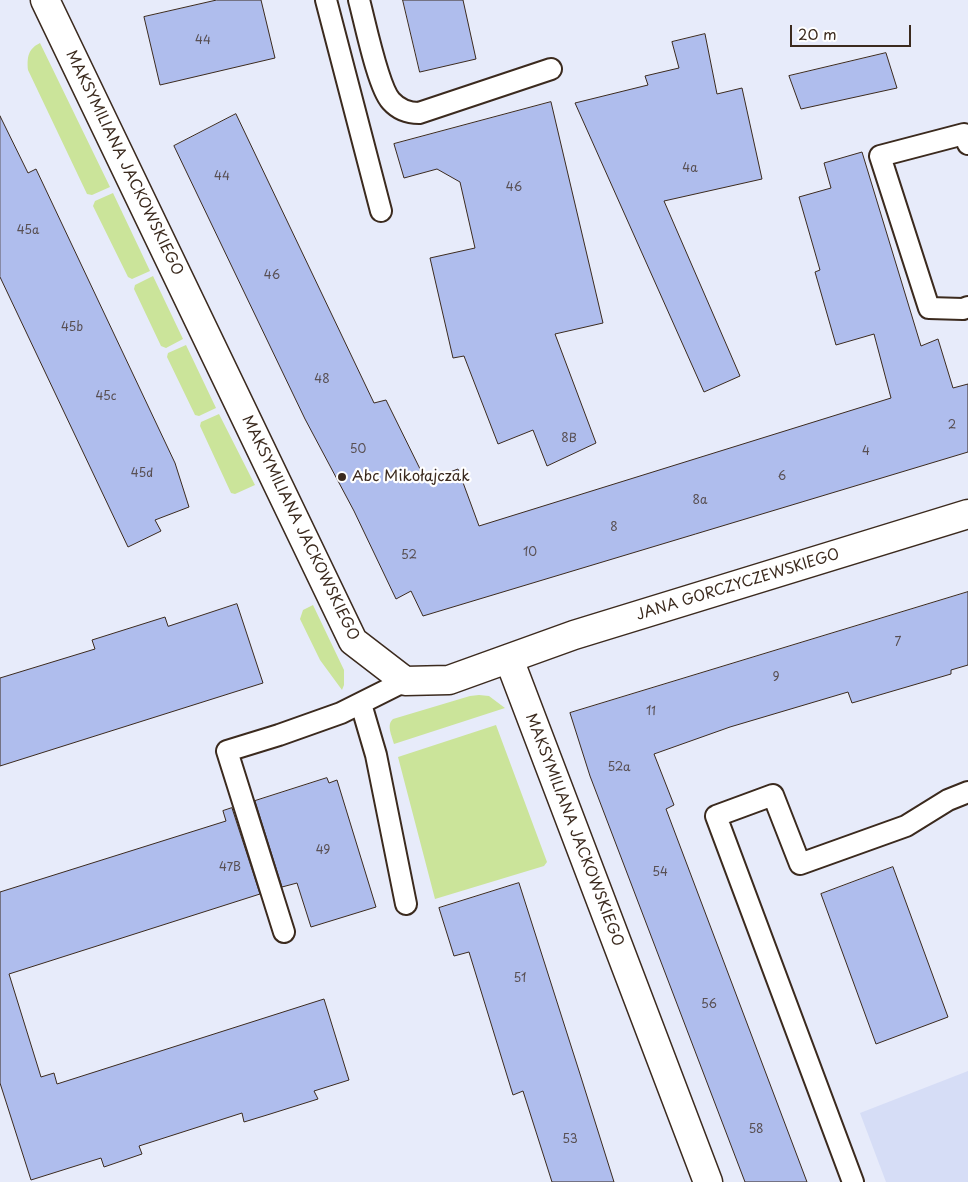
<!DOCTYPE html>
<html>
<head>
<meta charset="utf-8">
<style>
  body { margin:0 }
  #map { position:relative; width:968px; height:1182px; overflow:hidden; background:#e7ebfa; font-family:"Playpen Sans",sans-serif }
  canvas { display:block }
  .scale { position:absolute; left:790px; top:25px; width:121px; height:22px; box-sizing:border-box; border:2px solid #3b2a1e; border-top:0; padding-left:6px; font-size:15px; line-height:18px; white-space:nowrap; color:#3b2a1e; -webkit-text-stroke:4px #fff; paint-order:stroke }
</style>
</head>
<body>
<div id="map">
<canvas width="968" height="1182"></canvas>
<div class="scale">20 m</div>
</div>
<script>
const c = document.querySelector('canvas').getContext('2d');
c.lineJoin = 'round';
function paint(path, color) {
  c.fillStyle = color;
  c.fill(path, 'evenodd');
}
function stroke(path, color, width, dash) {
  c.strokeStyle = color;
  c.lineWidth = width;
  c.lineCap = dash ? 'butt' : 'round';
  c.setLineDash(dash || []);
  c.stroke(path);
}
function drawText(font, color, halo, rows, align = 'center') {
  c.font = font + ' "Playpen Sans",sans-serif';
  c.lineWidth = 4.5;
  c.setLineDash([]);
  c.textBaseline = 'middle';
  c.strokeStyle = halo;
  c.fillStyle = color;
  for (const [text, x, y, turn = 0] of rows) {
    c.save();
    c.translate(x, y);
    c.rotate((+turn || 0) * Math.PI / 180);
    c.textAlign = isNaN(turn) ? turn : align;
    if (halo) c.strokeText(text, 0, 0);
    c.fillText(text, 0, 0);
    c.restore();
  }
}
paint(new Path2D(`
  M968,1071V1182H886L860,1113Z`), '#d6ddf6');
paint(new Path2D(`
  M40,43L110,187L92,195L87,194L28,70C27,57 28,49 40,43Z
  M113,193L150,271L132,279L128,277L93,206L95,201Z
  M153,276L183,339L166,348L161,346L134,289L135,285Z
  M186,345L216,408L199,416L195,415L167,357L168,353Z
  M219,414L255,485L235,494L231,493L200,426L201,422Z
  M313,605L344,670V685L342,690L320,660L300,619L303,610Z
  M479,695L489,696L505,708L394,744C392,736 386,725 393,719L470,696Z
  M496,725L547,862L544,866L435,899L398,757Z`), '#cbe49a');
const building = new Path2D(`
  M217,0H261L275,58L160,85L144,17Z
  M403,0H463L476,59L420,72Z
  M705,34L717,94L742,88L762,179L664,201L740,376L704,392L575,103L648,85L645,76L679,68L672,42Z
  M886,53L897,88L801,109L789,76Z
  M551,102L603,323L555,334L596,443L547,466L533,430L498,444L464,356L453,358L430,258L475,248L460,182L437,169L404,178L394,144Z
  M236,114L374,403L386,400L426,481L458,469L479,526L891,398L874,334L836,345L815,272L820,270L799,197L831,188L824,163L862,152L921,346L938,339L953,388L968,384V452L423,616L411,591L396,599L354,511L305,419L174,146Z
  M0,116L28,173L36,169L175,463L189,507L155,520L161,531L128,547L0,277Z
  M968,592V665L951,670V674L852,703L848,692L730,727L654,754L674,805L666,809L807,1182H745L590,776L570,713Z
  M237,604L263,683L0,766V678L95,649L92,640L165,617L168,626Z
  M327,778L329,783L337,780L376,907L311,927L297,883L282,887L255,801Z
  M232,808L260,894L9,974L41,1077L54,1073L57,1084L324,999L349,1080L314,1091L318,1099L267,1115L244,1122L242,1113L139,1146L142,1154L104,1167L101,1158L31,1180L0,1083V892L226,821L223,811Z
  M893,867L948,1017L876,1044L821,894Z
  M519,883L580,1074L614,1182H552L523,1091L513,1095L469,952L454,956L439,908Z`);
paint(building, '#afbded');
stroke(building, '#3b2a1e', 1);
const service = new Path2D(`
  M326,0L381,211
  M359,0C365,22 378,87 391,101C399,110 408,113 419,113L551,69
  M968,144L964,134L880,156L929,308L963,309L968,307
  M361,704L376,755L406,904
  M284,932L227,751L279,735L341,713L405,681
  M853,1182L716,816L773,795L800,864L906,826L948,800L968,792`);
const minor = new Path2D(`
  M45,0L353,641L405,681L449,680L574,635L968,514
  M509,659L708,1182`);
stroke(service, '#3b2a1e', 24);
stroke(minor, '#3b2a1e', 31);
stroke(service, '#fff', 20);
stroke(minor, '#fff', 28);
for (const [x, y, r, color] of [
  [342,477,5,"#3b2a1e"]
]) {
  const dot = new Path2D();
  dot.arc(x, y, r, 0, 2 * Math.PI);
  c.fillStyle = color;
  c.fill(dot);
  stroke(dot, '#fff', 2);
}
drawText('12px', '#584f52', null, [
  ["44",203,41],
  ["4a",690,169],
  ["44",222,177],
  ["46",514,188],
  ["45a",28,231],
  ["46",272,276],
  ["45b",72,328],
  ["48",322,380],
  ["45c",106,397],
  ["2",952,426],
  ["8B",569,439],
  ["50",358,450],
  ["4",866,452],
  ["45d",142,474],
  ["6",782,477],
  ["8a",700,501],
  ["8",614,528],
  ["10",530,553],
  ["52",409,556],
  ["7",898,643],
  ["9",776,678],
  ["11",651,712],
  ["52a",619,768],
  ["49",323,851],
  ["47B",230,868],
  ["54",660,873],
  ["51",520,979],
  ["56",709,1005],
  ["58",756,1130],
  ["53",570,1140]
]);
drawText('15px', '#3b2a1e', '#fff', [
  ["MAKSYMILIANA JACKOWSKIEGO",124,163,64],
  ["MAKSYMILIANA JACKOWSKIEGO",300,528,64],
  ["JANA GORCZYCZEWSKIEGO",738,585,-17],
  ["MAKSYMILIANA JACKOWSKIEGO",574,830,69]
]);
drawText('15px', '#3b2a1e', '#fff', [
  ["Abc Mikołajczak",352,477]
], 'left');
</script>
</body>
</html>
